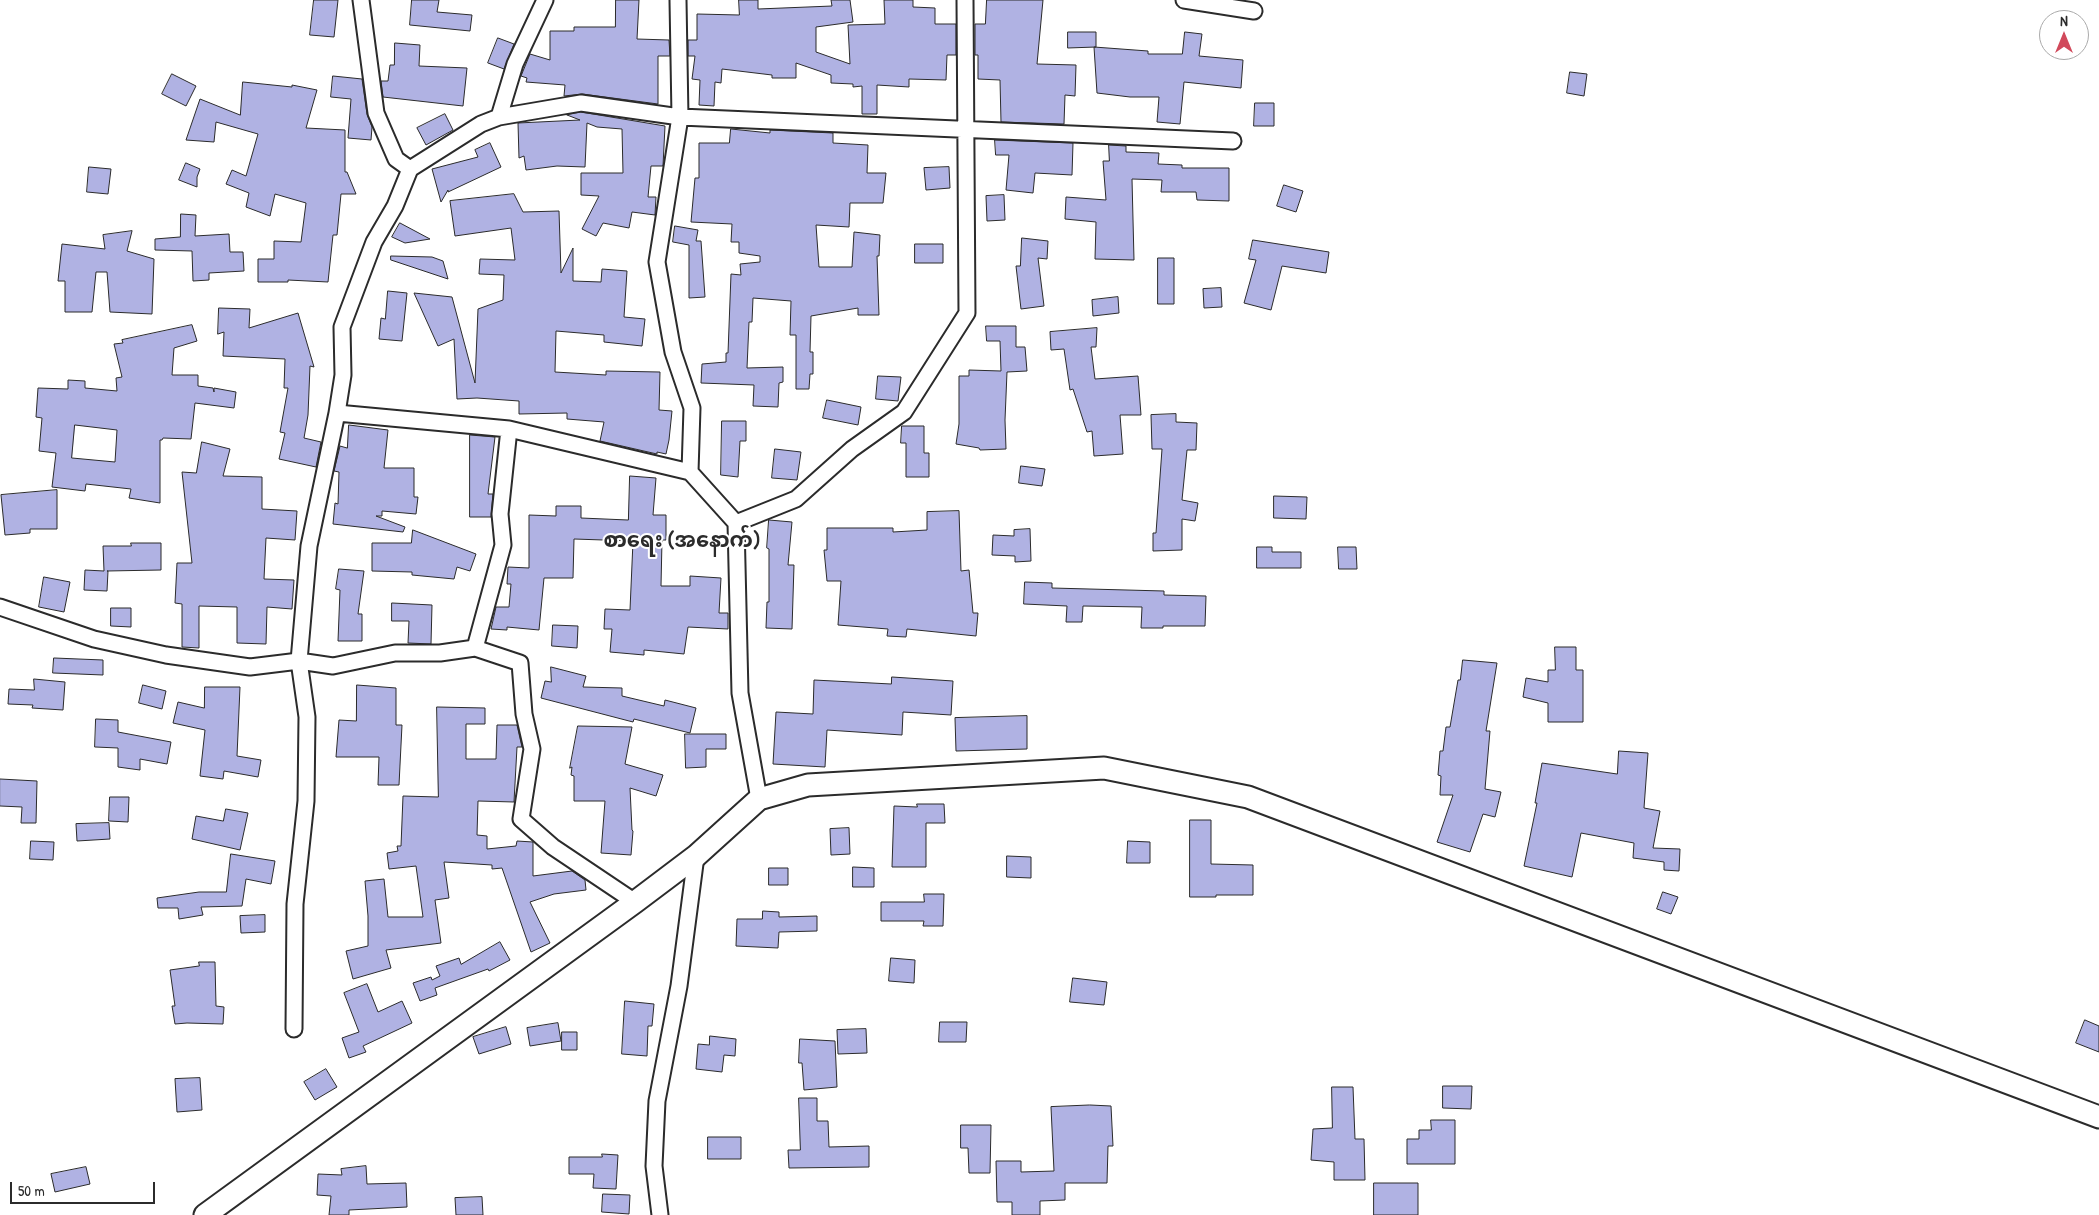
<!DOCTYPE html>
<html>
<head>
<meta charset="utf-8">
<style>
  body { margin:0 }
  #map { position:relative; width:2099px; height:1215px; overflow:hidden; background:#fff; font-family:"Patrick Hand",sans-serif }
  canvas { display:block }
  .north { position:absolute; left:2039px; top:10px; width:50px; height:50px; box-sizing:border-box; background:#fff; border:1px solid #aaa; border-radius:50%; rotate:0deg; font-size:14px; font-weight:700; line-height:20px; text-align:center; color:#2b2b2b }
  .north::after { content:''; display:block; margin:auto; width:18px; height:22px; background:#d1495b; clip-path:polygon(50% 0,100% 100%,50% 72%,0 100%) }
  .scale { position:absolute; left:10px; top:1182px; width:145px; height:22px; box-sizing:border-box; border:2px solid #2b2b2b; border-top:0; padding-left:6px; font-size:15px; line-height:18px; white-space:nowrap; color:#2b2b2b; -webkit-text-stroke:4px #fff; paint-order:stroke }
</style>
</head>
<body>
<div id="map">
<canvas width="2099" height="1215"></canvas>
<div class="north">N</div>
<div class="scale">50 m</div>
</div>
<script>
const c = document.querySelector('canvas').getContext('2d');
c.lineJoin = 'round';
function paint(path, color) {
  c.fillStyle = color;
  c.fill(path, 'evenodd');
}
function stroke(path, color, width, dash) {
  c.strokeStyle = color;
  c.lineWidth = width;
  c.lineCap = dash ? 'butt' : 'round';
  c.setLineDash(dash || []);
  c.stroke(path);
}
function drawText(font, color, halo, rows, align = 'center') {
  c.font = font + ' "Patrick Hand","Noto Sans Myanmar",sans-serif';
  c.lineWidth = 4;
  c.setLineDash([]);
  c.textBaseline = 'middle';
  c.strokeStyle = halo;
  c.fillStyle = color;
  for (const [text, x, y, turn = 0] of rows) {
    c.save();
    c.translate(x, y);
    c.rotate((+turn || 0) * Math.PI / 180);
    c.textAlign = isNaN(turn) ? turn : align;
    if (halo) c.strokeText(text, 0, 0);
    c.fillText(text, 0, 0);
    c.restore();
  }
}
const building = new Path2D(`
  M314,0H338L334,37L310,35Z
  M412,0H439L437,12L472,15L470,31L410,25Z
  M616,0H639L637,39L669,40L670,56H658V104L582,94L564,96L565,85L526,82L527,78L521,76L530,54L550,60V31H574V27H615Z
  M739,0H758V9L832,6L831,0H850L853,22L816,27V52L850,64L848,25L885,24L884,0H913V7L935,8V24H956V55H947L946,80L909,79V87L877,85V114H862V86L853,87V84L831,83V75L796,63V78H772V75L722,69L721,83L715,82L714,106L699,105L700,80L692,79L695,56H688V40H697V14L739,15Z
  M987,0H1043L1037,64L1076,65L1075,96L1065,95L1064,124L1001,122L1000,80L978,79V55H975V24H985Z
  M1068,32H1096V47L1068,48Z
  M1185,32L1202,34L1199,56L1243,60L1241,88L1184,82L1180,124L1157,122L1159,97H1130L1097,93L1094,47L1148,51V54H1182Z
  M498,38L514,44L504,69L488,63Z
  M395,43L420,45L419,66L467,68L463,106L383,97L381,81H388L390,65H394Z
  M1570,72L1587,74L1584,96L1567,93Z
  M172,74L196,86L186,106L162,94Z
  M333,76L362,79L367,114L372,127L371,140L348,138L351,99L331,97Z
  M243,82L292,87V85L317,90L306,128L345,130V172H347L356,194H341L337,235H333L328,282L288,280V282H258V259H274V241L301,242L306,203L275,194L270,216L246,207L249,193L226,184L232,170L246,176L258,134L216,122L214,142L186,140L200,99L240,115Z
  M1255,103H1274V126H1254Z
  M581,112L665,126L663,166H651L648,197H656L655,215L632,212L629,228L603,223L596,236L582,229L599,196L581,195V173H623L622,129L597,127L587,123L585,167L557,166L526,170L524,156L519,158L518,123L580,120L567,115Z
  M445,114L453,130L426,145L417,128Z
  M731,129L770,133V130L833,133V143L868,145L867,173H886L883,203H850L849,227L816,225L819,267H852L854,232L880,235L879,256H877L879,315H858V308L811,316L810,352H813V374H810L809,389H796V335H790L791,301L753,298L752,322H749L747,368L783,367V382L779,383L778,407L753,406L754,385L701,383L702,364L726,362V353H728L731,274L741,275L740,264L760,262V256L739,253V242H731L732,224L691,222L695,178H699V143H729Z
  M995,140L1073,143L1072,175L1035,173L1033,193L1006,190L1009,155H996Z
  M490,143L501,167L448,192V190L441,202L432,169L478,157L475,150Z
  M1109,145L1126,146V152L1159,153L1158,164L1182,165V168H1229V201L1197,200L1196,192H1161L1162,180L1132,179L1134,260L1095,259L1096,222L1065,219L1066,197L1106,200L1103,161H1109Z
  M186,163L200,169L197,177V187L179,180Z
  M89,167L111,169L108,194L87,192Z
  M949,167L950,188L926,190L924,168Z
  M1284,185L1303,191L1296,212L1277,206Z
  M514,194L523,212L559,211L561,273L573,248V281L601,282L602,269L627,271L624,317L645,319L642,346L604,342V335L556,331L555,372L606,375V371L660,372L659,410L672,411L669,440L666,454L657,452V454L600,441L604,422L567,419V413L519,414V401L477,398L457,399L454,339L438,346L414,293L452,297L475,383L478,309L503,300L504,275L479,274L480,259L515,260L511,228L455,236L450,201Z
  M1004,195L1005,220L987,221L986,196Z
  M181,214L196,215L195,236L229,234L230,252H243L244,271L209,273V280L193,281L192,251L155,250V239L180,237Z
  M400,223L430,239L405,243L392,237Z
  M675,226L698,230L696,241H701L705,297L689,298V245L673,242Z
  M132,231L127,251L154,259L152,314L110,312L107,272H96L92,312H65V281H58L62,244L105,249L103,235Z
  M1022,238L1048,241L1047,259L1038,258L1044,306L1021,309L1016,266H1020Z
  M1253,240L1329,252L1326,273L1282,266L1271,310L1244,303L1256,260L1249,259Z
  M915,244H943V263H915Z
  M391,256L432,257L443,261L448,279L391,260Z
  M1158,258H1174V304H1158Z
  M1221,288L1222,307L1204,308L1203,289Z
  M388,291L407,293L402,341L379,339L381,318L385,319Z
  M1118,297L1119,313L1093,316L1092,300Z
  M219,308L250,309L249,328L298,313L314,367L310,366L308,415L304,438L321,442L316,467L279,459L285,433L280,432L288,388H284L285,359L223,356L224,332L218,334Z
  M192,325L197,341L174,348L172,375H198V386L213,388L214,392V388L236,392L234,408L195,403L191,439L163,438L162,440H160V503L129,498L131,489L86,484L85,491L52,487L56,453L39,451L42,418L36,417L38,388L68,389V380L85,381V388L117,391L116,378L122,377L114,344L123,343L122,340ZM75,425L117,430L115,462L72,458Z
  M986,326H1016V347H1025L1027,371L1007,372L1005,420L1006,449L980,450L979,448L956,444L959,424V376H969V370L1001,371L1000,341H987Z
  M1097,328L1096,347H1091L1095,379L1138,376L1141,415H1120L1123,454L1094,456L1092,431L1087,432L1073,389L1070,390L1064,349L1051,350L1050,332Z
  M878,376L901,377L898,401L876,399Z
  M827,400L861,407L858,425L823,418Z
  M1176,414V422L1197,423L1196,450H1187L1182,500L1198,503L1195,521L1182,519V550L1153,551V533H1156L1162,449H1152L1151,415Z
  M722,421H746V441H740L738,477L721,475Z
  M349,425L388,430L384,468H414V497H418L416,514L382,511V516H376L405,527L403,532L333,524L335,503L338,504L339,472L334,471L340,446L347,448Z
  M902,426H924V453H929V477H906V443H901Z
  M470,435L495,437L488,494H493L491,517H470Z
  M202,442L230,449L223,476L262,477V509L297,511L295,540L266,538L264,579L294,580L292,609L267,607L266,644L237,643V607L199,606V648L182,647V604L175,603L177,563H192L182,472L196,473Z
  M775,449L801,452L797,480L772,478Z
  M1021,466L1045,469L1042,486L1019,483Z
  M630,476L656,478L653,515H666V540H662L661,586H690V576L721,578L719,613H728V629L688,627L684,654L644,650V655L610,652L612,629H604L605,609L630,610L633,541L574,539L573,578H544L539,630L507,627V630L491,629L496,607H509L511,584H507L508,567L529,568V515L556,516V506H581V518L628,520Z
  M57,490V529H30V533L5,535L1,495Z
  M1274,496L1307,497L1306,519L1274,518Z
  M959,511L961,571L969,570L973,613H978L976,636L907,629L906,637L887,636L888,629L838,625L841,581H827L824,550H827V528H893V532L927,530V512Z
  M769,520L792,522L788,565H794L792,629L766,628L767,602H769V549L767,548Z
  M1030,529L1031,561L1015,562V556L992,555L993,535L1014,536V530Z
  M413,530L476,554L470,571L457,567L454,579L412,575V572L372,571V543H411Z
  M131,543H161V570L107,571H108L107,591L84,590L85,570L104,571L103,546H131Z
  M1257,547H1272V552H1301V568H1257Z
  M1338,547H1356L1357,569H1339Z
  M339,569L364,571L358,614H362V641H338L340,590L336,589Z
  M44,577L70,582L64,612L39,607Z
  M1025,582L1052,583V588L1164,591V595L1206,596L1205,626H1163V628H1141L1142,607L1083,606L1082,622H1066L1067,606L1024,604Z
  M392,603L432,605L431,644L408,643L409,621H392Z
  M111,608H131V627L111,626Z
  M553,625L578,626L577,648L552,646Z
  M1555,647H1576V670H1583V722H1548V703L1523,697L1526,678L1548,682V670H1555Z
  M54,658L103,660V675L53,673Z
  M1463,660L1497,663L1486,731H1490L1485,789L1501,792L1495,817L1483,814L1470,852L1437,842L1453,795H1440L1441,776L1438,775L1440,751H1443L1446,727H1450L1458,680H1460Z
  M551,667L586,676L583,687L622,688V696L664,706L665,700L696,708L690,733L634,719L633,722L541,698L545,681L551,682Z
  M892,677L953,681L951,715L903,712L902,735L827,730L825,767L773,764L776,712L813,714L814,680L891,684Z
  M34,679L65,682L63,710L32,708L33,705L8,704L9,689L34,690Z
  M143,685L166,691L162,709L139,703Z
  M357,685L396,688V725H402L399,785H378L379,757H336L339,720L356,721Z
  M205,687H240L237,756L261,760L258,777L224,771L223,779L200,776L205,730L173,723L178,702L204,708Z
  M437,707L485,708V724H466V759H496L497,725H517L522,747H517L514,802L478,801L477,835L487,836V849L516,846L517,841L533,842V876L572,871L585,880L586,890L554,894L530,902L550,943L531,952L502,868L492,869V865L444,862L449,898L435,900L441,943L386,950L391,968L353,979L346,951L368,946V916L365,881L384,879L388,917H423L416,866L389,869L387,853L398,851L397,846H401L403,796L438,797Z
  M1027,716V749L956,751L955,718Z
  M96,719L118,720V732L171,742L167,764L140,759V770L118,767V748L95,747Z
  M578,726L632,727L625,764L663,775L656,796L630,788L632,830L633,831L631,855L601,853L605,801H574V776L571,775L572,767L570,768Z
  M685,734H726V749H706V767L686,768Z
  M1619,751L1648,753L1644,808L1660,811L1653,848L1680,849L1679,871L1664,870V862L1633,858L1634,843L1581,833L1572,877L1524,866L1537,803H1535L1542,763L1617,774Z
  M0,779L37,781L36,823H21L22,807L0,806Z
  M110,797H129L128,822L109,821Z
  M917,804H944L945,823H926V867H892L894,806L917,807Z
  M226,809L248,813L240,850L192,839L196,816L223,821Z
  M1190,820H1211V864L1253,865V895H1216V897H1190Z
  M109,823L110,839L77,841L76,824Z
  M849,828L850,854L831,855L830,829Z
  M31,841L54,842L53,860L30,859Z
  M1128,841L1150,842V863H1127Z
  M231,854L275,861L271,884L246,879L242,906L201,907L203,915L179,919L178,908H158L157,898L199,892H226Z
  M1007,856L1031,857V878L1007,877Z
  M853,867L874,868V887H853Z
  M769,868H788V885H769Z
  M1663,892L1678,897L1671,914L1657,909Z
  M924,894H944L943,926H923L924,921H881V902H924Z
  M763,911L779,912V917L817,916V931L779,932L778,948L736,946L737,919H762Z
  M265,915V932L241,933L240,916Z
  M500,942L510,960L489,971L488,969L435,988L437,995L420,1001L413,983L431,977L432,980L440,976L436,966L459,958L461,964Z
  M891,958L915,960L914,983L889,981Z
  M199,962H215L216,1006L224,1007L223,1024L187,1023L175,1024L172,1006H175L170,970L199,966Z
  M1073,978L1107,982L1104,1005L1070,1002Z
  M367,984L378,1012L402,1001L412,1023L363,1046L366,1052L349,1058L342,1038L359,1032L344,993Z
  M625,1001L654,1004L652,1026H648L647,1056L622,1054Z
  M2085,1020L2099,1026V1052L2076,1043Z
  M940,1022H967L966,1042H939Z
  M558,1023L561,1041L530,1046L527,1028Z
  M506,1027L511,1044L479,1054L473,1037Z
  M866,1029L867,1053L838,1054L837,1030Z
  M562,1032H577V1050H562Z
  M710,1036L736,1039L735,1056L724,1055L722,1072L696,1069L698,1044L709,1045Z
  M800,1039L835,1041L837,1087L804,1090L802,1063H799Z
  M326,1069L337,1087L315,1100L304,1082Z
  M200,1078L202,1110L177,1112L175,1079Z
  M1443,1086H1472L1471,1109L1443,1108Z
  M1332,1087H1353L1355,1139H1364L1365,1180H1334V1162L1311,1160L1313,1129L1332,1128Z
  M799,1098H817V1121H828L829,1147L869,1146V1167L789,1168L788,1150H800Z
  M1090,1105L1111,1106L1113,1146H1108L1107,1183H1065V1200L1040,1201V1215H1012V1202H997L996,1161H1021V1172L1054,1171L1051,1107Z
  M1431,1120H1455V1164H1407V1139H1419V1130H1431Z
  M961,1125H991L990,1173H969L968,1148H961Z
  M708,1137H741V1159H708Z
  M602,1154L618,1155L616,1189L593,1188L594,1174H569V1157H602Z
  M366,1166L367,1184L406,1183L407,1207L349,1210V1215H329L331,1196L317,1195L318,1174L342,1175L341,1169Z
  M86,1167L90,1184L55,1192L51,1174Z
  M1374,1183H1418V1215H1374Z
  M603,1194L630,1195L629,1214L602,1212Z
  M482,1197L483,1215H456L455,1198Z`);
paint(building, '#b0b2e3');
stroke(building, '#2b2b2b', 1);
const street = new Path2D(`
  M361,0L376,113L396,159L410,169
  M678,0L680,117L657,262L673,352L692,408L690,472L736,523L740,693L759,799
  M1184,0L1254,11
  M499,117L515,64L545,0
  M337,413L343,375L342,327L374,242L395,206L410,169L481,124L499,117L581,103L680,117L1233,141
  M736,523L796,499L852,449L904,412L967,313L965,0
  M0,607L94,639L166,655L250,667L299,661L333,666L395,653H440L475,648L520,663L524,714L532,749L521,819L553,847L635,902
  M475,648L503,545L500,514L509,429
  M294,1029L295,904L306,801L307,717L299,661L309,546L337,413L509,429L690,472
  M660,1215L654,1166L657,1101L679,986L696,856`);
const secondary = new Path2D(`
  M205,1215L635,902L696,856L759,799L808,785L1104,768L1248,797L2099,1117`);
stroke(street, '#2b2b2b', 19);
stroke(secondary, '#2b2b2b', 25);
stroke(street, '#fff', 15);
stroke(secondary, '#fff', 21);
drawText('bold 21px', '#2b2b2b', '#fff', [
  ["စာရေး (အနောက်)",682,541]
]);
</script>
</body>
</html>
